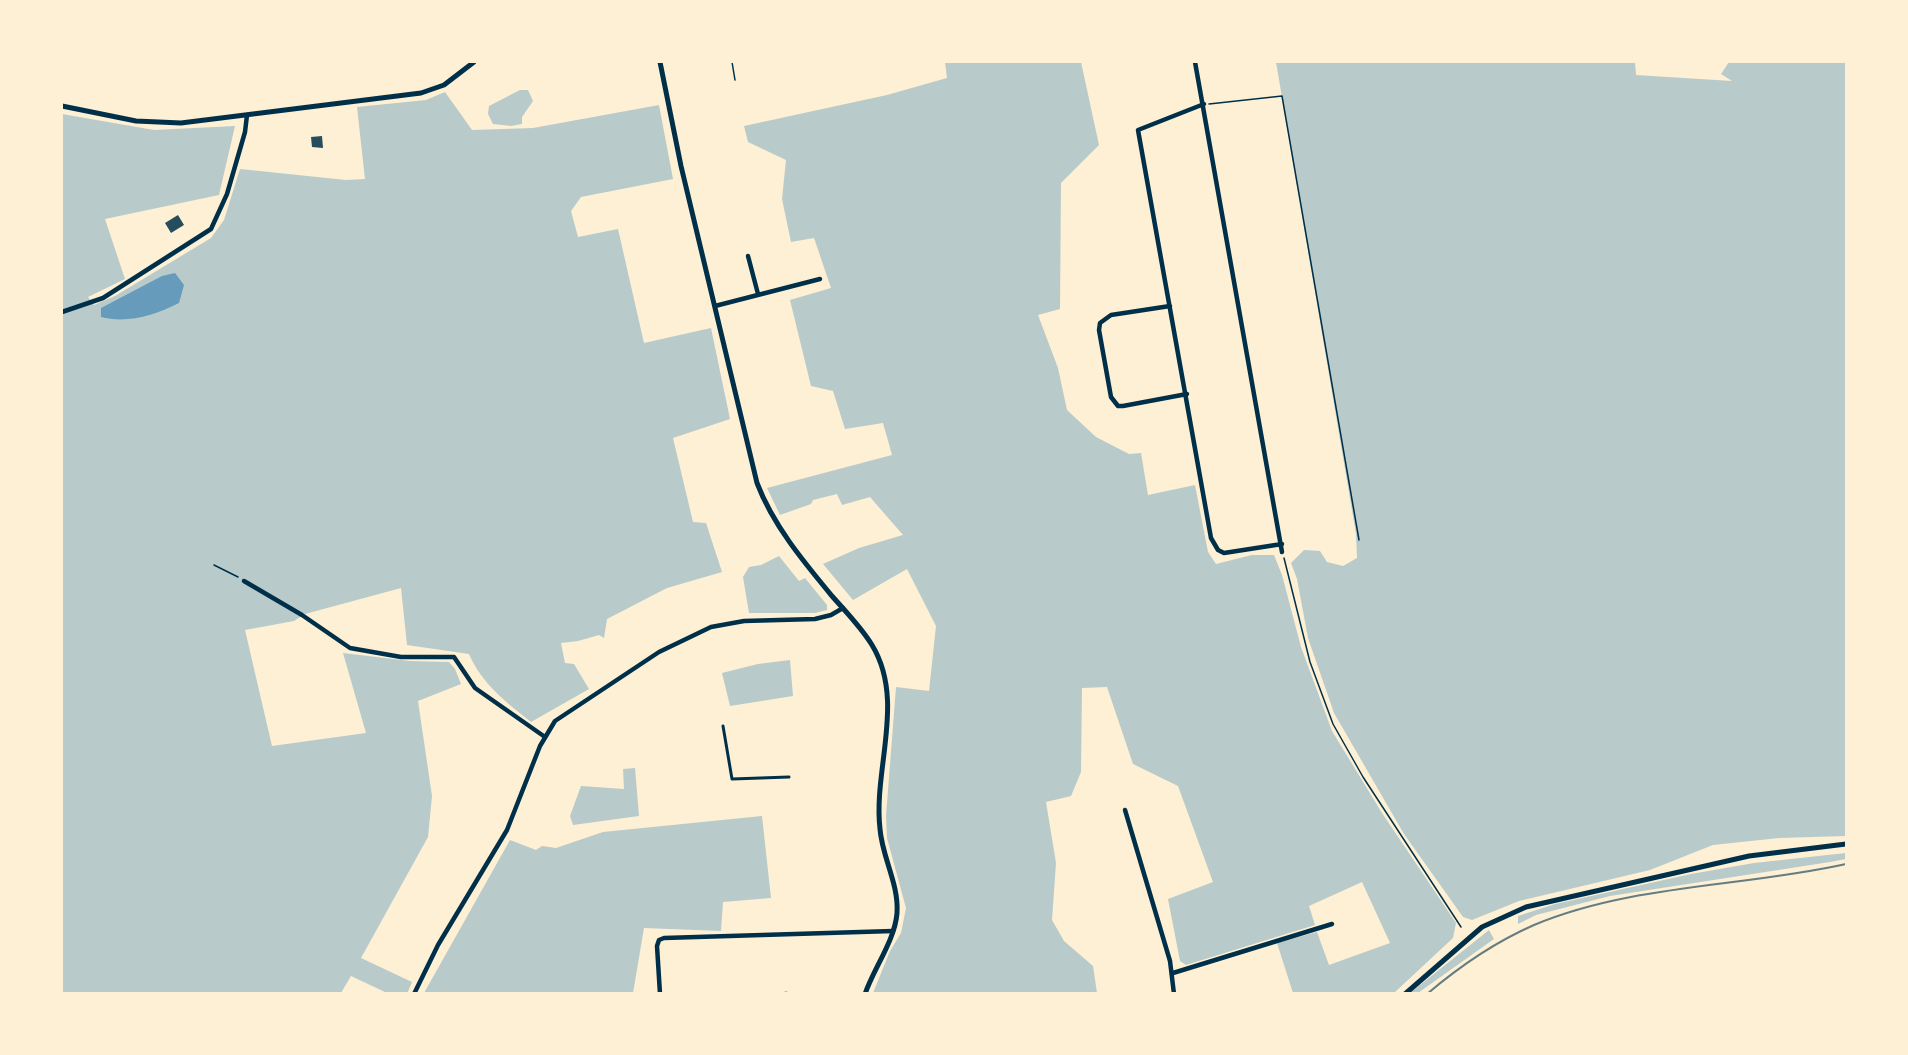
<!DOCTYPE html>
<html>
<head>
<meta charset="utf-8">
<style>
  body { margin:0 }
  #map { position:relative; width:1908px; height:1055px; overflow:hidden; background:#fdf0d5; font-family:Overpass,sans-serif }
  canvas { display:block }
  .frame { position:absolute; inset:0; border:63px solid #fdf0d5; pointer-events:none }
</style>
</head>
<body>
<div id="map">
<canvas width="1908" height="1055"></canvas>
<div class="frame"></div>
</div>
<script>
const c = document.querySelector('canvas').getContext('2d');
c.lineJoin = 'round';
function paint(path, color) {
  c.fillStyle = color;
  c.fill(path, 'evenodd');
}
function stroke(path, color, width, dash) {
  c.strokeStyle = color;
  c.lineWidth = width;
  c.lineCap = dash ? 'butt' : 'round';
  c.setLineDash(dash || []);
  c.stroke(path);
}
paint(new Path2D(`
  M945,62H1081L1099,145L1061,183L1060,309L1038,315L1058,368L1067,410L1096,437L1129,454L1141,453L1148,495L1195,485L1208,552L1216,564L1252,555H1274L1282,575L1301,647L1332,731L1382,813L1456,923L1453,938L1394,993H1293L1277,943L1317,932L1329,965L1390,943L1362,882L1309,906L1315,925L1186,965L1180,961L1168,899L1213,882L1178,786L1133,764L1107,687L1082,688L1081,772L1071,796L1046,802L1056,863L1052,920L1064,941L1093,966L1097,993H873L890,951L901,933L906,908L887,838L886,816L896,687L929,691L936,626L907,569L853,600L823,564L859,548L903,535L870,497L842,505L837,494L813,500L811,504L780,515L767,488L892,455L883,423L845,429L833,391L811,386L790,300L831,288L814,238L791,242L782,199L786,160L748,142L744,126L887,95L947,78Z
  M1276,62H1635L1636,75L1732,81L1721,74L1729,62H1846V836L1779,838L1713,845L1650,870L1519,901L1472,920L1463,917L1404,834L1334,713L1308,638L1297,579L1291,563L1304,550L1320,551L1327,562L1343,566L1357,558L1356,534Z
  M520,90H528L533,101L522,117V124L511,126L493,124L488,114L489,106Z
  M445,92L472,130L533,128L659,105L673,179L581,197L571,211L578,237L618,229L644,343L711,328L730,419L673,438L693,522L706,523L722,572L667,588L607,619L604,638L599,635L578,641L561,643L565,663L574,664L589,689L531,722C506,702 482,684 469,654L407,645L401,588L305,614L294,621L245,630L272,746L366,733L343,653L410,661L449,662L455,669L461,684L418,701L432,796L428,837L361,958L412,982L407,994L387,993L351,976L341,993L62,994V114L154,130L235,126L219,195L105,219L125,279L88,297L94,305L115,296L211,238L224,220L240,169L346,180L365,179L357,107L426,100Z
  M779,556L799,581L805,578L827,605V610L815,613H749L743,577L749,567L761,565Z
  M790,660L793,696L730,706L722,673L758,664Z
  M635,768L639,816L573,825L570,816L581,786L624,789L623,769Z
  M762,816L771,898L723,902L721,931L644,928L633,993H424L510,840L536,850L542,846L556,848L603,832Z
  M1846,853V859L1830,862L1610,896L1536,915L1518,924V916L1555,904L1691,874L1754,863Z
  M1489,930L1494,939L1418,993H1410Z`), '#b9caca');
paint(new Path2D(`
  M175,273L184,285L179,303C155,315 127,324 101,317V308L162,276Z`), '#669bbc');
paint(new Path2D(`
  M322,136L323,148L312,147L311,137Z
  M178,215L184,225L171,233L165,223Z`), '#264d5e');
stroke(new Path2D(`
  M732,62L735,80
  M1209,104L1282,96L1359,540
  M1284,558L1310,662L1333,724L1363,777L1461,927
  M214,565L238,577`), '#003049', 1.5);
stroke(new Path2D(`
  M723,726L732,779L789,777`), '#003049', 3);
stroke(new Path2D(`
  M1195,62L1282,552
  M1204,104L1138,130L1211,538L1218,550L1224,553L1282,544
  M748,256L758,294
  M715,306L820,279
  M1170,306L1111,315L1100,323L1099,330L1111,397L1118,406H1123L1187,394
  M62,312L103,298L211,229L227,194L245,132L247,115
  M244,581L302,615L350,648L401,657H454L475,688L545,737
  M1125,810L1170,961L1174,994
  M1173,973L1332,924
  M414,994L438,945L507,830L540,746L555,721L659,652L711,627L744,621L815,619L831,615L843,608
  M660,994L657,946L659,940L664,938L893,931
  M785,994H787`), '#003049', 4.5);
stroke(new Path2D(`
  M660,62L681,166L757,483C773,525 803,561 832,596C846,612 861,627 872,645C906,701 873,769 880,829C882,857 899,884 897,913C895,940 874,968 865,994
  M62,106L136,121L181,123L421,93L444,85L474,62
  M1405,994L1482,927L1526,907L1749,856L1846,844`), '#003049', 5);
stroke(new Path2D(`
  M1427,994C1460,966 1495,942 1534,925C1632,884 1744,887 1846,864`), '#657d81', 2);
</script>
</body>
</html>
